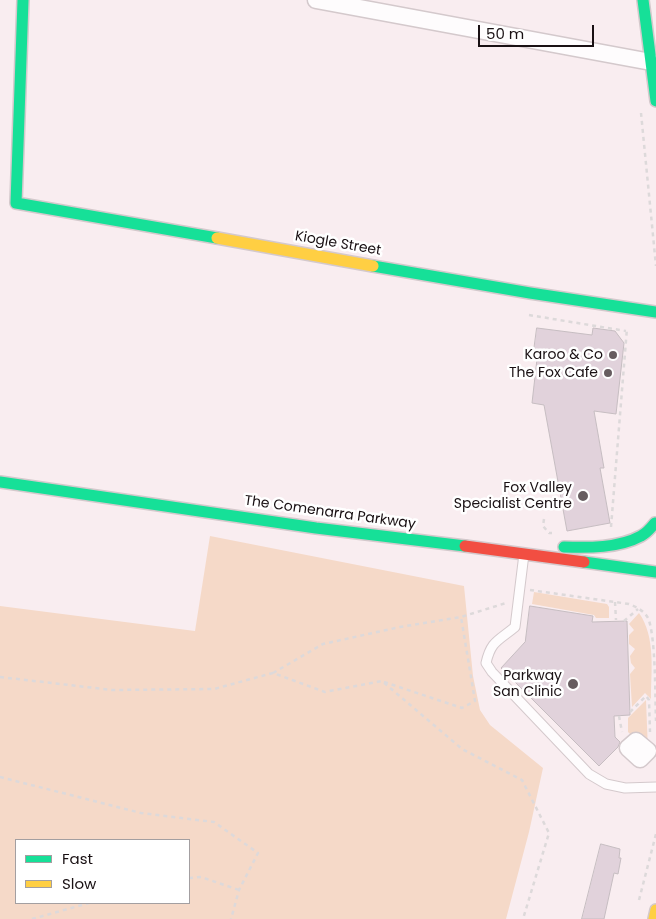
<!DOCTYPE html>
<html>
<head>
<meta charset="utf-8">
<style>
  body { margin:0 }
  #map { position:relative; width:656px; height:919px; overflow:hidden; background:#f9edf0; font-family:Poppins,sans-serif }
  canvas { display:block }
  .legend { position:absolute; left:15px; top:839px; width:175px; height:65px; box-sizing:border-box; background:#fff; border:1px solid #a39fa1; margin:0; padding:6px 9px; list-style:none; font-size:15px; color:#191013 }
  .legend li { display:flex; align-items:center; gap:10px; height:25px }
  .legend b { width:25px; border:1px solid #a39fa1 }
  .scale { position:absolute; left:478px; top:25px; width:116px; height:22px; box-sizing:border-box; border:2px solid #191013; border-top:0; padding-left:6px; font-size:15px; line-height:18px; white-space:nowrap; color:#191013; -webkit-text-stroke:4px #fff; paint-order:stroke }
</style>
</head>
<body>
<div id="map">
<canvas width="656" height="919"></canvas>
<ul class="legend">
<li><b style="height:6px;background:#16e098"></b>Fast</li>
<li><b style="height:6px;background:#ffcf43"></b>Slow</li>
</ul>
<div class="scale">50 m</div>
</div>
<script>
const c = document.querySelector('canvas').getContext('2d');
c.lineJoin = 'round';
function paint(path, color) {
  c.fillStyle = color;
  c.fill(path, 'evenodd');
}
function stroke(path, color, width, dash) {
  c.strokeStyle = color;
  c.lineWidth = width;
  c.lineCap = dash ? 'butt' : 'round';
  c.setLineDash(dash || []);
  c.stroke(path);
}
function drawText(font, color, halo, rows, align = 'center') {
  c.font = font + ' Poppins,sans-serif';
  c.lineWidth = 5;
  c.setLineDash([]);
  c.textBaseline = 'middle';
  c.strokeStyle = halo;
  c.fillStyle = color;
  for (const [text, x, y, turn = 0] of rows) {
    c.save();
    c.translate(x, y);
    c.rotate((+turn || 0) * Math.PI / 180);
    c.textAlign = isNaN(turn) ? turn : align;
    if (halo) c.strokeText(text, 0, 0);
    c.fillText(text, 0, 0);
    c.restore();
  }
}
paint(new Path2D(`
  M210,536L464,586L473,676L480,710L490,725L543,768L529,832L506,919H0V606L195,631ZM16,840H189V903H16Z
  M534,592L607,604L609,607V618H596L594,615L532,604Z
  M639,613C656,637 651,671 651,699L645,693L632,707L630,674L635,668L631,663L630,656L635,649L629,644V635L634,630L629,624Z
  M646,700L648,751L628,732V718Z`), '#f5d9c8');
const building = new Path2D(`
  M537,328L592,335L593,328L615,331L624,343L616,414L594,411L604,468H600L610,523L567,531L544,405L532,403L537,359L533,358Z
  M530,606L593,616L592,622L627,621L630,715L614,716L615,737L620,742L618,747L599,766L501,668L525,642Z
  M601,844L620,849L619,858H621L618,874L614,873L604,919H582Z`);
paint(building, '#e1d2db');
stroke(building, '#c6bdc1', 1);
const lane = new Path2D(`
  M524,554L515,627C498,641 491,641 486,663L492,672L589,774L606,784L625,788L656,787`);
const street = new Path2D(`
  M316,0L651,62
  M636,741L648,751L640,759L628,748Z`);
const fast = new Path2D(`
  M23,0L16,203L217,238
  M643,0L656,101
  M373,266L530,293L656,312
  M0,482L316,528L465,546
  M564,547C588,548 619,548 641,536C647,533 651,528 655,523
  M584,562L656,572`);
const slow = new Path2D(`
  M217,238L373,266
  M654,919L656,910`);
const jam = new Path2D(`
  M465,546L584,562`);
stroke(lane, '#d4c9cc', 11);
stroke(street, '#d4c9cc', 19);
stroke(fast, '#d4c9cc', 14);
stroke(slow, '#d4c9cc', 14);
stroke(jam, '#d4c9cc', 14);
stroke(new Path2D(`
  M641,113L656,266
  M529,315L626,331
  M544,519L543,526L549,533H552
  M611,527L627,328
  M530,590L629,604C637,607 644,611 648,618C656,637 655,697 656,721
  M615,602L616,620
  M624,621L638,609
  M273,673L323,644L400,627L461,617L506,603
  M0,677L112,690L214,689L273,673L325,692L382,681L462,749L522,780L549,833L523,919
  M384,682L462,708L475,701L461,617
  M630,712L646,696L649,700L650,732
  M619,716L622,732
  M0,777L141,813L214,822L258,853L239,890L231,919
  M189,878L201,877L239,890
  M639,900L656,834
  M32,919L89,903`), '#ddd9da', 2.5, [4, 4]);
stroke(lane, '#fefcfd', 9);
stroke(street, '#fefcfd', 16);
stroke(fast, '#16e098', 11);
stroke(slow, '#ffcf43', 11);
stroke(jam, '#f24e42', 11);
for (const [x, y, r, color] of [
  [613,355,5,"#675d60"],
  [608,373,5,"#675d60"],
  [583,496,6,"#675d60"],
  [573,684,6,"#675d60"]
]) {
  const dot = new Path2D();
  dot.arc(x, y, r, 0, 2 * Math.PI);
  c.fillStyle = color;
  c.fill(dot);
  stroke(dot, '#fff', 2);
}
drawText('14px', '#191013', '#fff', [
  ["Kiogle Street",338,244,10],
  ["The Comenarra Parkway",330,513,8]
]);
drawText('14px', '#191013', '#fff', [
  ["Karoo & Co",603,355],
  ["The Fox Cafe",598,373],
  ["Fox Valley",572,488],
  ["Specialist Centre",572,504],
  ["Parkway",562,676],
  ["San Clinic",562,692]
], 'right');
</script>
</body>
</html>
